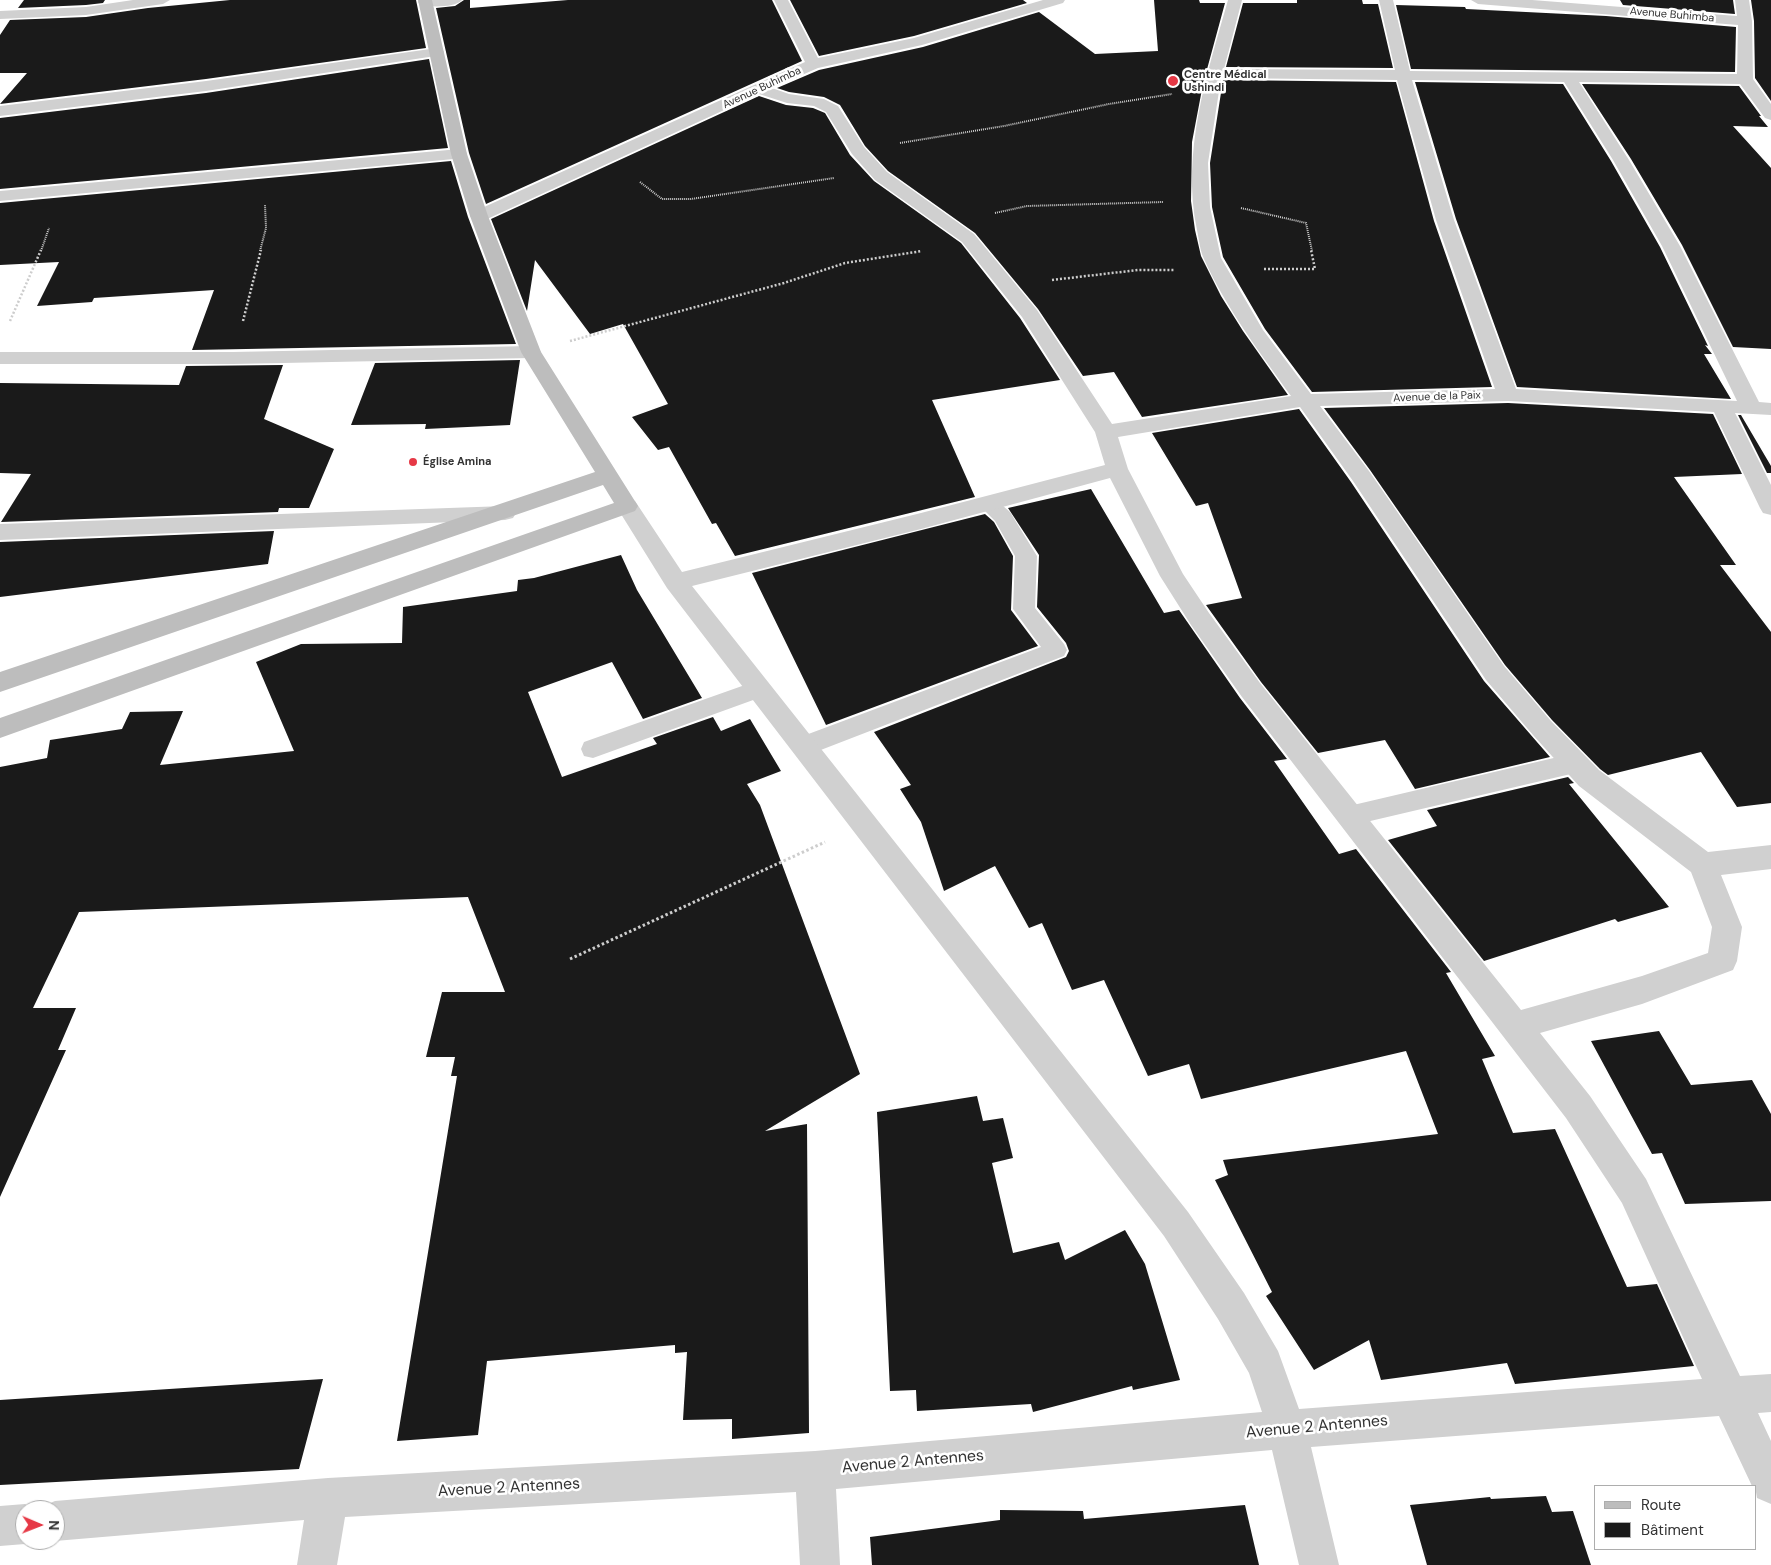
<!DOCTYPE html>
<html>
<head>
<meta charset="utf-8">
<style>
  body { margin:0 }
  #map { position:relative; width:1771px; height:1565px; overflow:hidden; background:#fff; font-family:"DM Sans",sans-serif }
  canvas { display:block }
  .legend { position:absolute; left:1594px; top:1485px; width:162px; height:65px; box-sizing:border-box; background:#fff; border:1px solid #adadad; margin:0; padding:6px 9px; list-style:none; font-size:15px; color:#333 }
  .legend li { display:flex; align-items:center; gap:10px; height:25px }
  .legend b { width:25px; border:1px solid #adadad }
  .north { position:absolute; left:15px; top:1500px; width:50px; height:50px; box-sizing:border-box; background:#fff; border:1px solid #adadad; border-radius:50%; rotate:91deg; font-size:14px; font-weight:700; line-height:20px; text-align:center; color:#333 }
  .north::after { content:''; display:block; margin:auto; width:18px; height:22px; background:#e63946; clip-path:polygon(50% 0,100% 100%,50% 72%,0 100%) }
</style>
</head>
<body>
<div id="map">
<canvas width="1771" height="1565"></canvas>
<ul class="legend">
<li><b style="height:6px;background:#bdbdbd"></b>Route</li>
<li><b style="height:14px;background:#1a1a1a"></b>Bâtiment</li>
</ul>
<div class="north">N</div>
</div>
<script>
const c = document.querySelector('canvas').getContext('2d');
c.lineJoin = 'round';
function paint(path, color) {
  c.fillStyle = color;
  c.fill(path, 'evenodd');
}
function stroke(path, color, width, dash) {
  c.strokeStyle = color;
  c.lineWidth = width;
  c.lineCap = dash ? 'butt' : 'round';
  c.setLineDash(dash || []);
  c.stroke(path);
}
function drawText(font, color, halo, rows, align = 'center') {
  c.font = font + ' "DM Sans",sans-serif';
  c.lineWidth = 5;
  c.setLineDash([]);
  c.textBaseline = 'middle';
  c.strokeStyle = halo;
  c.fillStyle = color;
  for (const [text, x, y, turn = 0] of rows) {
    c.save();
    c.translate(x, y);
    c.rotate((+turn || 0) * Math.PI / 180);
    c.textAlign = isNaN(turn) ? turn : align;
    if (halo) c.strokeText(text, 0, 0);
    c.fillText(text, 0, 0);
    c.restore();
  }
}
paint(new Path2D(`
  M24,0H105L103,3L86,5L18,8Z
  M230,0H416L426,48L206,79L0,104L27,73H0V35L10,20L86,17L148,8Z
  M464,0H470V8L568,0H772L802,61L486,204L469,153L436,8L455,6Z
  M790,0H1023L1027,3L914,36L819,56Z
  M1154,0H1199L1200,3H1225L1203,84L1192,142L1191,201L1195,230L1201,256L1221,296L1243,331L1288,395L1142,417L1114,372L1083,376L1038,309L975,233L888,171L865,146L840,105L824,97L789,92L777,88L819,70L923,47L1039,12L1095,54L1158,51Z
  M1297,0H1362L1363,4H1378L1393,68L1226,67L1243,3H1297Z
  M1620,0H1733L1735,14L1623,5Z
  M1751,0H1771V101L1755,78L1754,21Z
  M1396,5L1465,7L1466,9L1606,16L1736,27L1735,72L1411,69Z
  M429,59L448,148L0,189V118L206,93Z
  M1223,80L1396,82L1434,221L1492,387L1312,392L1265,329L1223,257L1212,207L1210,163Z
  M1415,82L1563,84L1611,161L1660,247L1708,346L1705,345L1712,354H1704L1731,399L1517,387L1456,219Z
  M1582,84L1739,86L1761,116H1759L1768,127L1733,126L1771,168V349L1733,347L1682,245L1631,159Z
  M759,96L786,105L813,108L825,113L850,155L874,181L961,243L1020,318L1060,380L932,400L975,497L735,556L716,523L712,524L669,447L658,450L632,417L668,404L623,324L590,334L535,260L527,311L491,219Z
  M451,161L468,217L516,344L192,350L214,290L94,298L92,302L37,306L59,262L0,265V203Z
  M520,360L510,425L425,429L426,424L351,425L375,363Z
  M283,365L264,419L334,449L309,508H279L278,512L1,522L31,474L0,473V383L179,385L186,366Z
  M1508,403L1713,414L1742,474L1674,477L1736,565H1720L1771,632V803L1737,807L1701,752L1608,775L1600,769L1552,720L1505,665L1370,470L1324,408Z
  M1299,409L1351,482L1484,681L1550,757L1415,789L1385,740L1318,753L1261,682L1206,605L1242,598L1208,503L1196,506L1152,433Z
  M1738,415H1741L1771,466V473H1767Z
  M1091,489L1164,613L1179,610L1240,698L1287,759L1274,761L1339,854L1356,849L1451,972L1446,973L1495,1056L1482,1059L1513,1133L1555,1129L1627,1287L1657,1284L1694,1366L1515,1384L1507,1363L1381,1380L1369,1340L1314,1370L1266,1296L1272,1292L1215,1180L1228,1175L1223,1160L1438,1134L1406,1051L1201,1099L1189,1064L1148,1076L1104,980L1072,990L1042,923L1029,928L995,866L944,891L921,822L900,789L911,785L874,732L1066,657L1069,651L1066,643L1037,607L1039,555L1008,508Z
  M985,514L994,522L1013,556L1011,610L1038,646L826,725L752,573Z
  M274,531L268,564L0,597V542Z
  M621,555L637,590L702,698L643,719L612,662L528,692L562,777L657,744L653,738L713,717L721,731L750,719L781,771L747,784L760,805L860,1074L765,1131L807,1124L809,1433L732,1439V1419L683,1420L687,1352L675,1353V1345L487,1361L478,1435L397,1441L457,1076H451L455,1057H426L442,992H505L468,897L79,912L33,1008H76L58,1050H66L0,1197V767L47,758L50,740L122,729L130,712L183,711L160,765L294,751L256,662L301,644L402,643L403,607L517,591L518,580L534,578Z
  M1568,777L1574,783L1569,784L1669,907L1618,922L1615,919L1484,961L1388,840L1437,826L1427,810Z
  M1659,1031L1691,1085L1752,1080L1771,1114V1201L1685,1204L1662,1153L1652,1154L1591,1041Z
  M977,1096L983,1121L1003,1118L1013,1158L992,1163L1013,1253L1059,1242L1065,1260L1125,1230L1145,1264L1180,1380L1133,1390L1132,1386L1033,1412L1031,1404L917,1411L916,1390L890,1391L877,1112Z
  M323,1379L299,1469L0,1485V1400Z
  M1546,1496L1552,1512L1573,1511L1591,1565H1427L1410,1505L1490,1497L1491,1499Z
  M1245,1505L1259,1565H872L870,1537L1000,1520V1510L1083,1511L1084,1519Z`), '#1a1a1a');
stroke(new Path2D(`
  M900,143L1004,126L1109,104L1172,94
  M640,182L662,199H691L834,178
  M1241,208L1306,223L1312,251
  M995,213L1027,206L1163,202
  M41,251L49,228
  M260,251L266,228L265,205`), '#cdcdcd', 2, [1, 1]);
stroke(new Path2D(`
  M1264,269H1315L1311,250
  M1052,280L1138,270H1175
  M10,321L41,250
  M243,321L261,250
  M570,341L784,283L845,263L922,251`), '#cdcdcd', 2.5, [2, 2]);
stroke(new Path2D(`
  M570,959L825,842`), '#cdcdcd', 3, [2.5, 2.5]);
paint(new Path2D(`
  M988,497L995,499L1010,512L1037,556L1035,608L1064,644L1067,650L1064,656L813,753L804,755L795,753L792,746L795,739L1041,647L1013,609L1015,556L995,521L978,504L981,499Z
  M759,680L767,683L771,689L767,695L593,758L584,756L581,749L584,742Z
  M1575,753L1584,756L1587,763L1584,770L1575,773L1349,826L1340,823L1336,816L1340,809L1349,806Z`), '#d0d0d0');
paint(new Path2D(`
  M133,0H170L163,4L86,15L0,19V11L86,7Z
  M419,0H462C455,8 430,7 420,5L418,2Z
  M774,0H788L818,58L914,38L1043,0H1065L1063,3L922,45L818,68L772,88L789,94L824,99L838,106L864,147L887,172L974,234L1037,310L1112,424L1291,396C1260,353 1226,308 1204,259C1200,251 1199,239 1197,230C1181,152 1207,74 1228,0H1242L1224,69L1395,70L1379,0H1393L1410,71L1737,74L1738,25L1478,4L1471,0H1532L1737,16L1735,0H1749L1752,21L1753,79L1771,104V120L1765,118L1740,84L1579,82L1629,160L1680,246L1759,402L1771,403V415L1735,413L1771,485V515L1763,513L1760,508L1714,412L1508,401L1320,406L1369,471L1504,666L1551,721L1599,770L1708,852L1771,845V869L1721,875L1742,927L1737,961L1733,970L1642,1004L1540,1033L1590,1096L1646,1179L1740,1376L1771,1374V1412L1758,1413L1771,1441V1504L1757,1498L1755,1486H1752L1719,1416L1311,1447L1339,1565H1299L1272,1450L836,1489L840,1565H800L796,1492L345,1517L337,1565H297L304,1520L55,1541L52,1540H55V1510H39L41,1507L55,1501L328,1478L815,1451L1262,1412L1249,1373L1218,1319L1164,1236L667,588L616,506L619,501L627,499L635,501L682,572L921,513L1105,465L1095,432L1022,317L962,242L875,180L852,154L826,112L814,106L787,103L759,94L485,220L479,221L473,220L470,216L473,212L805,62ZM1221,78L1397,80L1436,220L1495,389L1311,394L1263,330L1221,258L1210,207L1208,163ZM1412,80L1564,82L1613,160L1662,246L1737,401L1516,389L1454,220ZM1300,407L1353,481L1486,680L1533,735L1579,786L1691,872L1712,927L1708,953L1642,976L1521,1010L1260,683L1209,613L1183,574L1128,469L1118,437ZM1110,478L1160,576L1191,625L1242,697L1566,1118L1622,1203L1702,1379L1299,1409L1278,1351L1244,1293L1188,1212L692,586L921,529Z
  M437,48L442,49L444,52L442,55L206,91L0,116V106L206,81Z
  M459,149L465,150L467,154L465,158L0,201V191Z
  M531,346L538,348L541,352L538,356L531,358L233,364H0V352H233Z
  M505,506L513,508L516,513L513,518L505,520L0,540V524Z
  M25,1504L39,1510H25V1540H35L25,1544L0,1546V1506Z`), '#d0d0d0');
paint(new Path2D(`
  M418,0H432L467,154L488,216L541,352L638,506L635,511L0,738V718L614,503L603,485L0,692V672L595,472L521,352L470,216L451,154Z`), '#bdbdbd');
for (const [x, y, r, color] of [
  [1173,81,6,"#e63946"],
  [413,462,5,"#e63946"]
]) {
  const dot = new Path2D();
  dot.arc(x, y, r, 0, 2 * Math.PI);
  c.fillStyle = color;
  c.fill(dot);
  stroke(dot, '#fff', 2);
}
drawText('11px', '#333', '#fff', [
  ["Avenue Buhimba",1672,15,5],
  ["Avenue Buhimba",762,88,-25],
  ["Avenue de la Paix",1437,397,-2]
]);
drawText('bold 11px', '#333', '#fff', [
  ["Centre Médical",1184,75],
  ["Ushindi",1184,88],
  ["Église Amina",423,462]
], 'left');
drawText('16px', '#333', '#fff', [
  ["Avenue 2 Antennes",1317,1427,-5],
  ["Avenue 2 Antennes",913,1462,-5],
  ["Avenue 2 Antennes",509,1488,-3]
]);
</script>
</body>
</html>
